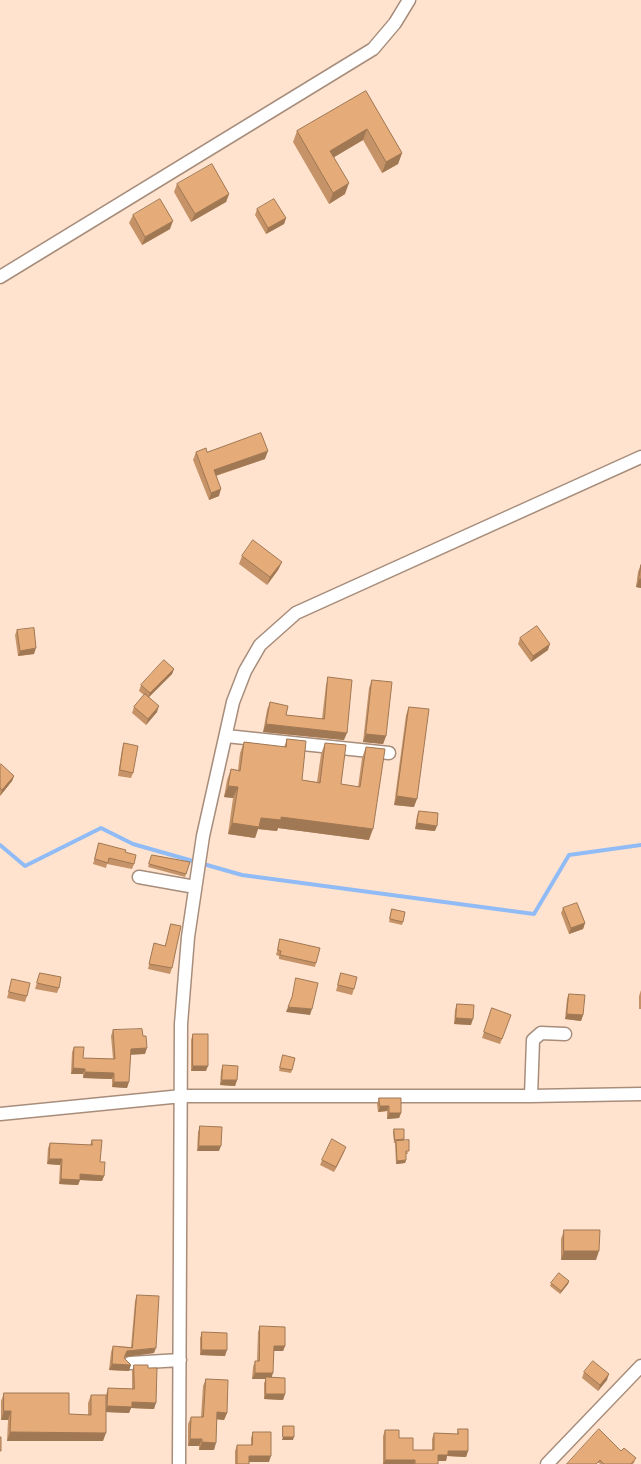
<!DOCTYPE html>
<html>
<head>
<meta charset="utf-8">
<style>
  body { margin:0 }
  canvas { display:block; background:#ffe3cf }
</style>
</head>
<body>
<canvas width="641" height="1464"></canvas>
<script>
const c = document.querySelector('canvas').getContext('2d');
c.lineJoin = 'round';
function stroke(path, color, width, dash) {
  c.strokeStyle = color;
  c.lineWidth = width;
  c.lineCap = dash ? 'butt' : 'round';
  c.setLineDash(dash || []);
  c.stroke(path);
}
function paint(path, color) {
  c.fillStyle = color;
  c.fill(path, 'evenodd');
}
stroke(new Path2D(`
  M0,845L25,866L101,828L133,844L242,875L534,914L569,855L641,845`), '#90bbf5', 4);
const minor = new Path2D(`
  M0,277L373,49L395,23L409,0
  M226,736L389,753
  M139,877L195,887
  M531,1096L533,1040L541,1033L565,1034
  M0,1114L182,1096H531L641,1094
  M130,1363L180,1360
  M179,1464L181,1024L188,937L203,836L233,702L245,671L260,645L296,613L641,457
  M547,1464L641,1366`);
stroke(minor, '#a78d7b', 15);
stroke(minor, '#fff', 12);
paint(new Path2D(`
  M366,91L402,153L398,164L382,173L363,140L334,157L345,194L329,204L293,142L297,131Z
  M177,184L229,194L226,202L191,222L174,192Z
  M257,209L286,218L284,224L266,234L255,215Z
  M133,215L170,229L142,245L129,223Z
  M196,452H207L265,459L216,476L219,496L209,500L193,460Z
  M242,556L282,562L278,570L267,585L239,564Z
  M641,564V588L636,587L638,572Z
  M17,630L34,654L18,656L15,635Z
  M520,638L548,650L531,662L518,644Z
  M174,669L172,674L149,697L157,712L146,725L132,713L134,707L144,695L139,691L141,685Z
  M328,677L344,740L263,732L267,710L270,702L286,715L322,719L326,685Z
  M372,680L386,736L383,744L363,742L369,688Z
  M409,707L414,807L394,805L406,715Z
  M287,739L302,780L317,782L321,754L325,743L341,784L358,787L362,758L366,747L369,840L278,828L277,831L258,829L255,838L228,834L233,798L224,797L227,780L231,769L238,770L240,753L244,742L284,747Z
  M124,743L133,773L131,778L118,776L122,749Z
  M0,765L14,776L12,781L0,796Z
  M419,811L435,831L415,829L417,816Z
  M99,843L125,852L134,864L132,869L107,864L106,868L93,864Z
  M152,855L190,862L185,877L148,867Z
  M563,908L585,923L583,929L569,934L561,913Z
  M392,909L403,922L402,925L389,922Z
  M171,924L172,968L170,974L148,969L154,943L165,946Z
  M280,939L316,963L315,967L279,959V956L276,955Z
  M40,973L59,988L57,993L35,989Z
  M341,973L354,989L352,995L336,991Z
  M12,979L27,996L25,1002L7,998Z
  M641,990V1009H639V996Z
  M569,994L583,1015L581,1021L565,1019L567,999Z
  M457,1004L471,1025L454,1024L455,1010Z
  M492,1008L502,1039L500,1044L482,1038Z
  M113,1030L143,1036L145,1054H131L127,1088L112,1087V1079L83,1078V1074H71L72,1052L74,1047L83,1058L113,1059L111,1036Z
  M193,1034L206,1071H191V1040Z
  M283,1055L292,1070L291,1073L279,1071Z
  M223,1065L237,1080L235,1086L220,1085L221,1071Z
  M379,1098L401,1113L399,1118L387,1119V1111L378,1112L377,1104Z
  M200,1126L219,1151H197L198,1132Z
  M394,1129L404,1139V1141L408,1154H406V1160L405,1163L396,1164L395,1143H394L393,1132Z
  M92,1140L104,1176L102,1181L80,1180L78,1185L59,1184L60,1165L47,1164L48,1148L50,1143L90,1145Z
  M344,1152L334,1172L320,1165L322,1160Z
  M564,1230L596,1260H561V1239Z
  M569,1281L568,1284L560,1294L550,1286L551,1283Z
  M137,1295L154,1353L125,1357L124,1359L129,1371L109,1370L111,1352L113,1346L131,1347L135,1301Z
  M260,1326L285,1346L283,1351H274L272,1377L285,1394L283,1400L264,1399V1383L266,1379H252L253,1367L255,1361H257L258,1332Z
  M202,1332L225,1356L200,1355V1338Z
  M134,1365L148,1368L154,1409L131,1408L129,1413L106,1412L103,1441H7L8,1420H1V1401L4,1393L69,1414L88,1415V1403L91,1395H106L108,1388L132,1389V1371Z
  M584,1372L607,1380L598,1391L582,1378Z
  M206,1379L227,1413L224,1420L217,1419L214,1450H199V1446H188V1424L191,1417H201L203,1386Z
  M458,1429L468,1451L466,1457L447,1456L446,1461H438V1464H383V1436L385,1430L413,1450H432V1439L434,1433L457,1434Z
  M253,1432L269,1462H249V1464H235V1451L237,1445H251V1438Z
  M621,1451L635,1461L633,1464H600L599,1463L567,1464Z`), '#c59367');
paint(new Path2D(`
  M367,129L363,140L326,162L330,151Z
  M402,153L398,164L382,173L386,162Z
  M349,183L345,194L329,204L333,193Z
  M229,194L226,202L191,222L195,214Z
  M286,218L284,224L266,234L268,228Z
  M173,221L170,229L142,245L145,237Z
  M268,451L265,459L211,477L214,470Z
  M221,489L219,496L209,500L211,493Z
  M282,562L278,570L267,585L270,577Z
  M639,579H641V588L636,587Z
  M550,644L548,650L531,662L533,656Z
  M36,648L34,654L18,656L20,651Z
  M174,669L172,674L148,698L150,693Z
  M159,706L157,712L146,725L148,719Z
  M266,724L347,733L344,740L263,732Z
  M366,734L386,736L383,744L363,742Z
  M14,776L12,781L0,796L2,790Z
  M228,786L238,787L233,798L224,797Z
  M397,796L417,799L414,807L394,805Z
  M281,817L373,829L369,840L278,828L277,831L258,829L255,838L228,834L232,823L261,818Z
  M417,823L437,826L435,831L415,829Z
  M585,923L583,929L569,934L571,928Z
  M288,1007L312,1009L310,1015L286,1012Z
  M567,1014L583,1015L581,1021L565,1019Z
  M456,1018L473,1019L471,1025L454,1024Z
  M147,1048L145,1054L129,1055L131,1049Z
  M193,1066H208L206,1071H191Z
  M73,1068L85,1069L83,1074H71Z
  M85,1072L114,1073L112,1079L83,1078Z
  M222,1080H237L235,1086L220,1085Z
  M114,1082H129L127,1088L112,1087Z
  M380,1106H389L387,1111L378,1112Z
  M389,1113H401L399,1118L387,1119Z
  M199,1146H221L219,1151H197Z
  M346,1147L344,1152L334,1172L336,1167Z
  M49,1159H62L60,1165L47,1164Z
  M406,1160L405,1163L396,1164L397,1161Z
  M80,1174L104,1176L102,1181L80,1180L78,1185L59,1184L61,1179Z
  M564,1251H599L596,1260H561Z
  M569,1281L568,1284L560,1294L561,1291Z
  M274,1346H285L283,1351H272Z
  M156,1348L154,1353L125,1357L127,1351Z
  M202,1350H227L225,1356L200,1355Z
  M112,1364L131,1365L129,1371L109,1370Z
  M255,1373H273L271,1379H252Z
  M609,1374L607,1380L598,1391L600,1385Z
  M266,1394H285L283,1400L264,1399Z
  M132,1402L156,1403L154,1409L131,1408L129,1413L105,1412L107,1406Z
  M4,1411H11L8,1420H1Z
  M217,1412L227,1413L224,1420L214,1419Z
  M10,1432L106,1433L103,1441H7Z
  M283,1437H294L293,1440H282Z
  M190,1439H202L199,1446H188Z
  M202,1442L216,1443L214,1450H199Z
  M448,1451H468L466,1457L447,1456L446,1461H436L438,1455Z
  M249,1456H271L269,1462H247Z
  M385,1460H415L414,1464H383Z`), '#a07854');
const building = new Path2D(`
  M366,91L402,153L386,162L367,129L330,151L349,183L333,193L297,131Z
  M212,164L229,194L195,214L177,184Z
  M160,199L173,221L145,237L133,215Z
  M274,199L286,218L268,228L257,209Z
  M261,433L268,451L214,470L221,489L211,493L196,452L206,448L207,452Z
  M253,540L282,562L270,577L242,556Z
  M641,565V579H639Z
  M537,626L550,644L533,656L520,638Z
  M34,628L36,648L20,651L17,630Z
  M164,660L174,669L150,693L141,685Z
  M328,677L352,680L347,733L266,724L270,702L288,706L286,715L324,719Z
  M372,680L392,682L386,736L366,734Z
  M145,694L159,706L148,719L134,707Z
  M409,707L429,709L417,799L397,796Z
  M287,739L306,741L302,780L320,783L325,743L346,745L341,784L360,787L366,747L385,749L373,829L281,817V820L261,818L259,827L232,823L238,787L228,786L231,769L240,771L244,742L286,747Z
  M124,743L138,746L133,773L120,770Z
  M1,764L14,776L2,790L0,788V765Z
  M419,811L438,813L437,826L417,823Z
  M99,843L126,850L125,852L136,855L134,864L109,858L108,863L95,859Z
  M152,855L190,862L186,874L149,864Z
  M577,903L585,923L571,928L563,908Z
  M392,909L405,912L403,922L390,919Z
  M171,924L181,926L172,968L149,964L154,943L165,946Z
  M280,939L320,948L316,963L280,955L281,951L278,950Z
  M40,973L61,977L59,988L37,983Z
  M341,973L357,977L354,989L338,985Z
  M296,978L318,983L312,1009L288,1007L292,997Z
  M12,979L30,983L27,996L9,992Z
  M569,994L585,995L583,1015L567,1014Z
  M457,1004L474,1005L473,1019L456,1018Z
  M492,1008L511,1015L502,1039L484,1032Z
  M142,1029L143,1036H146L147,1048L131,1049L129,1082H114V1073L85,1072V1069L73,1068L74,1047H84L83,1058L115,1059L113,1030Z
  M193,1034H208V1066H193Z
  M283,1055L295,1058L292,1070L280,1068Z
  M223,1065L238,1066L237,1080H222Z
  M379,1098H401V1113H389V1106H380Z
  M200,1126L222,1127L221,1146H199Z
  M394,1129H404V1139L395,1140Z
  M332,1139L346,1147L336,1167L322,1160Z
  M92,1140H102L100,1162H105L104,1176L80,1174V1180L61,1179L62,1159H49L50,1143L92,1145Z
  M409,1140V1151H406V1160L397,1161L396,1141Z
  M564,1230H600L599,1251H564Z
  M559,1273L569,1281L561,1291L551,1283Z
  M137,1295L159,1296L156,1348L127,1351L124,1358L131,1365L112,1364L113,1346L132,1348Z
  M260,1326L285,1327V1346H274L273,1373H255V1361H259Z
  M202,1332L227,1333V1350H202Z
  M593,1361L609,1374L600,1385L584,1372Z
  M134,1365H148V1368H157L156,1403L132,1402V1407L107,1406L108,1388L134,1389Z
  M266,1377L285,1378V1394H266Z
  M206,1379L228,1380L227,1413L217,1412L216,1443L202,1442V1439H190L191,1417H203Z
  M4,1393H69V1414L91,1415V1395H106V1433L10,1432L11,1411H4Z
  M283,1426H294V1437H283Z
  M458,1429H468V1451H448V1455H438V1464H415V1460H385V1430H399V1438H413V1450H434V1433L458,1434Z
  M599,1429L621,1451L624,1448L636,1458L631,1464H604L600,1460L596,1464H567Z
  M253,1432H271V1456H249V1464H237V1445H252Z
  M0,1437H1V1451H0Z`);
paint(building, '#e5ab78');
stroke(building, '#a07854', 1);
</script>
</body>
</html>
